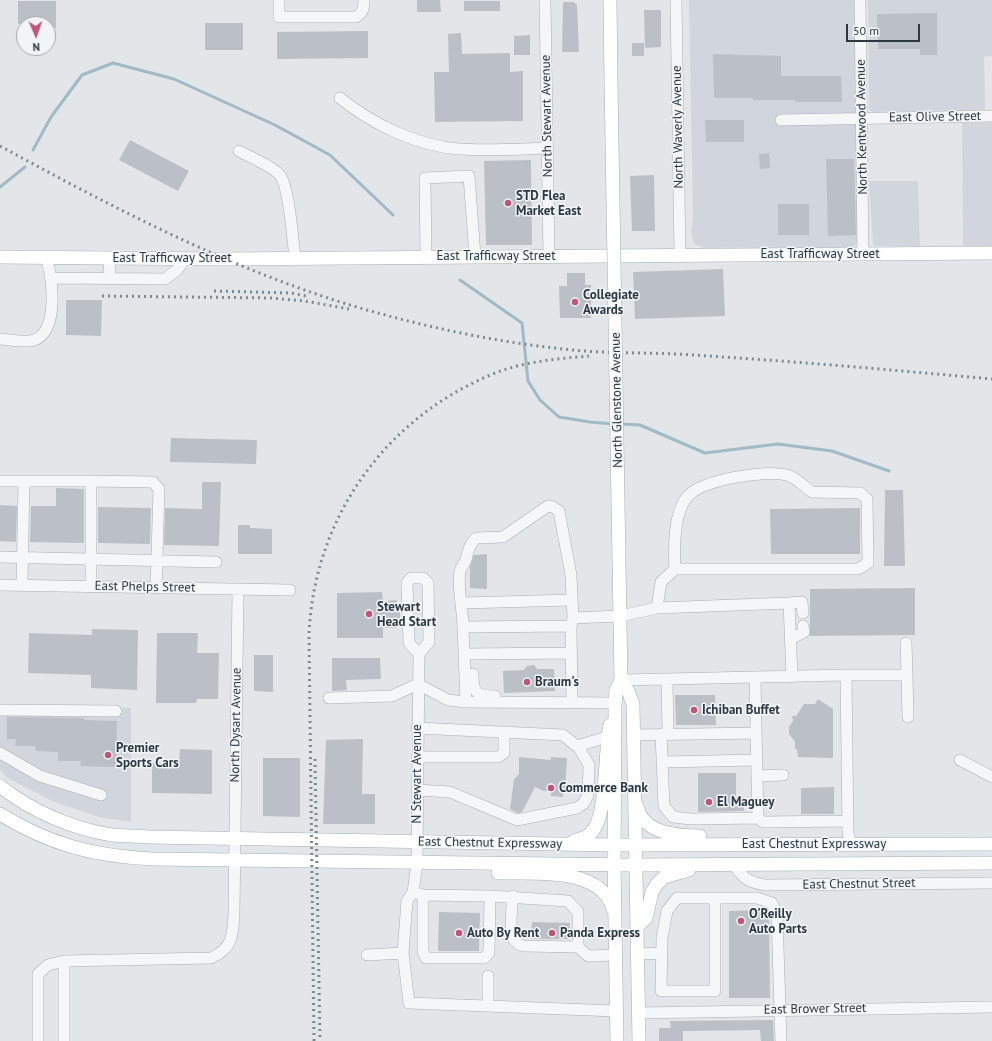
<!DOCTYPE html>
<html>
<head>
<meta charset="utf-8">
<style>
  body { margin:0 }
  #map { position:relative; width:992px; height:1041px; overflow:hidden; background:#e2e6e9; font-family:"PT Sans",sans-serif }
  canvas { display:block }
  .north { position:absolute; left:16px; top:16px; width:40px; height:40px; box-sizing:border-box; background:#f1f5f7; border:1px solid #a2a9ae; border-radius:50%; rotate:178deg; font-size:11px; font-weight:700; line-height:16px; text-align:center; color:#2c3740 }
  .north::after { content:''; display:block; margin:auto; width:14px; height:18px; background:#c2537a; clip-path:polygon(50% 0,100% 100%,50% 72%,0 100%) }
  .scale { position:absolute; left:846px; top:24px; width:74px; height:18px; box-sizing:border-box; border:2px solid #2c3740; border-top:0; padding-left:5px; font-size:12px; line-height:14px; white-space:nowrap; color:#2c3740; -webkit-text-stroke:3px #f1f5f7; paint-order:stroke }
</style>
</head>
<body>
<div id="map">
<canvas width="992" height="1041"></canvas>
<div class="north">N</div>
<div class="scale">50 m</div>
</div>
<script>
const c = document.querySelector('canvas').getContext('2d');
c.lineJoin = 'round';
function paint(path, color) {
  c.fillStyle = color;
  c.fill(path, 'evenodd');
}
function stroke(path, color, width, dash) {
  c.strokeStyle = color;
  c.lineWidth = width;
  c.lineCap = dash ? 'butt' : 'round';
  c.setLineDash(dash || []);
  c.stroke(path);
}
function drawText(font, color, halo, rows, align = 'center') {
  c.font = font + ' "PT Sans",sans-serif';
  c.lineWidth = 3;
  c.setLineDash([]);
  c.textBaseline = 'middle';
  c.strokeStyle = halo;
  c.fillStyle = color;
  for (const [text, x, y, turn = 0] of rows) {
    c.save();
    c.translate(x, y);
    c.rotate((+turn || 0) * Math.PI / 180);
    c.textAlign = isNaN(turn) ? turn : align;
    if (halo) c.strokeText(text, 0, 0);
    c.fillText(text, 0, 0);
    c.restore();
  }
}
paint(new Path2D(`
  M689,0H855L858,241L856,245L853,247L705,248L694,244L691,232L693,219Z
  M868,0H992V56L984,57L985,110L872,112L869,110Z
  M992,122V246H963L962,123Z
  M869,181H918L920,246H876L873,244Z
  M0,705L131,708V822L99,817L52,801L8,778L0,770Z`), '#d0d6db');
stroke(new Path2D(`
  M33,150L51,117L82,75L113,63L174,79L275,125L330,155L393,215
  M0,187L25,167
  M460,280L522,323L528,381L540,400L559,417L590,422L613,424
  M621,424L640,425L705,453L778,444L832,451L889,471`), '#a0bac6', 3);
paint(new Path2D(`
  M417,0H440L441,12H417Z
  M18,1H56V28H48V24H18Z
  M464,1H500V11H464Z
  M563,2H574L577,5L579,52H562Z
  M644,10H661V47L645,48Z
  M937,13V55H920V49H878L877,14Z
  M205,23H243V50H205Z
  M368,31V58L277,59V32Z
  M461,33L462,54L510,53V72L523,71V121L435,122L434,72H449L448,34Z
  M530,35V55H514V36Z
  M632,43H644V56H632Z
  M713,54L781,56V76H841L842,102H795V100H753V98H714Z
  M705,120H744V142H706Z
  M130,140L189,171L178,191L119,160Z
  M769,153L770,168L760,169L759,154Z
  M826,159H854L856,235L828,236Z
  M531,160L532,245H486L484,161Z
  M654,175L655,231H632L630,176Z
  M778,204H809V235H778Z
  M723,269L725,316L635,319L633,272Z
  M567,273H585V285H591V318H560L559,286H567Z
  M66,300H102L101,336L66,335Z
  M171,438L257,440L256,464L170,462Z
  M202,482H221L219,546L164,545L165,508L202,509Z
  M56,488L84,489V543L30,542L31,506H56Z
  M885,490H903L905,566H884Z
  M0,505L17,506L16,542L0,541Z
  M98,507L151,508L150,544L98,543Z
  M860,508V554H771L770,509Z
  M238,525H250V528L272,529V554H238Z
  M487,554V589L470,588V566L474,555Z
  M915,588V635L810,636V589Z
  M382,592L383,601L397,600V604H400V623L397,624V628H383V638H337V593Z
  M92,629L138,630L137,690L91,688V675L28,673L29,633L92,635Z
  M157,633H198L197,653H219L218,699H197L196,703H156Z
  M254,655H273V692L254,691Z
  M332,658H380L381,679L346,680L347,690L332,691Z
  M534,665L537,669H554L555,691L504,693L503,671L524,670L527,666Z
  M675,695H715L716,725H676Z
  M818,699L833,709V758L798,757L797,749H795V742L789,734V727L793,721L792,716H796L804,704H815Z
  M7,717L84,718V720L117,721L116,767L80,766L81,761H58V752L36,751L35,746H15L16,739H7Z
  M363,739L362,794H375V824H323L326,740Z
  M180,749L212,750V794L152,793V763H179Z
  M519,757L551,760V757L567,758L565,790H563V797L551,796V791H544L535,787L522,812L518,813L510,809L514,779L519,774Z
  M263,758H300V817L263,816Z
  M698,773H736V797H744V811L698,812Z
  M834,787V814H801V788Z
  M767,910L769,915L770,998H729V911Z
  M439,912L480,913L479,951H438Z
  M532,922L570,923L569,939H531Z
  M773,1020L774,1041H761L760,1030L683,1031V1041H659V1028H671L670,1021Z`), '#bac0c5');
const minor = new Path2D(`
  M279,0V17H356C363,13 364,8 364,0
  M545,0L549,256
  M676,0L680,255
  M860,0L863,254
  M340,98C372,124 417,146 459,149C488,151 518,149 548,148
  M781,120L992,116
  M239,151C250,157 270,165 279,174C289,183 293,242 295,258
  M426,257L425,178L469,176L475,256
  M109,258L110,278
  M51,278L165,279L177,270L185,259
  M0,339C10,340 25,343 34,340C59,332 53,277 46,258
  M0,481H24L22,585
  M24,481H91V586
  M91,481L153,482L159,489L156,587
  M0,557L216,562
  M0,585L290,590
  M462,603L572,600
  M789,603L802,602L803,613
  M657,608L661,582L675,569H858L868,563L867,499L860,493L812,492C803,486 797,478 787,475C766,470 705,479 689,495C673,511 674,549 675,569
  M571,626L572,702
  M463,627C463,610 457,588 460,571C461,567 464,564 466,560C468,551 469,545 476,538L503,537L548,506L553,507L559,511L571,575L573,618
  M791,639L804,632L803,626
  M906,643L907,675
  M419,654L409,643L407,583L411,578H423L428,583L429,642L419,654L417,864L413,892L407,901L403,953L409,1003L616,1011
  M465,654L571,653
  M473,674C473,692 475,696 495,696
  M846,675H907L908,717
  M755,678L757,776L783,775
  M667,679L668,734
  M621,680L846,675L848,833L850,841L853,844
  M418,684L448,700L466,702L463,627L571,626L573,618L620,616L657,608L789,603L792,677
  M329,698L392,696L418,684
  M466,702L616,703
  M0,710L116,711
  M661,734L664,806L673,817L691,819L758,818
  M633,735L756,733
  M577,746L614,735
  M0,753L40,776L101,795
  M417,757H498L504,753V732
  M960,760L992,777
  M662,762L756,760
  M757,776L758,818L763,822L848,821
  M417,790L450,792L517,820L577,808L583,804L588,795L589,765L579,748L563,735L417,728
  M734,865C744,879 748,882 765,885L992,883
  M413,892L423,895L490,896L489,953L484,958H426L423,952V895
  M490,896L568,901L578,912V947L588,956L615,955
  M513,896C512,905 509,933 514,940C516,943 520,945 524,946L578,947
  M715,898H677L667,911L662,938L661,991H715V898H757L772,903L777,915L781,1041
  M638,954L662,953
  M367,955L403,953
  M488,1006V976
  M639,1013L992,1007
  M38,1041V974L48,965L64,961
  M64,1041V961L211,958C233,948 233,935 234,913L238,589`);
const major = new Path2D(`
  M610,0L611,81
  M0,257L223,259L992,253
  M621,680L628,691L633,704L639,1041
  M0,786C31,811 73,829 112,835C124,836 137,836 149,837L615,845L992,844
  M637,806C643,834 677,836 700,836
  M0,814C50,845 94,856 152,859L636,865L992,863
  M572,842C579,839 586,838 591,833C608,817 604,751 610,725
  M498,873C533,874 601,866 613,909
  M637,927L646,918L652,892L657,884L664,877L689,870
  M617,1041L614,865L615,707L616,690L621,680L618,502`);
stroke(minor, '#a8aeb3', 12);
stroke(major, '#a2adb4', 14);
stroke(minor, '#f4f6f8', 11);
stroke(major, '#fff', 13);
stroke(new Path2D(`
  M0,146C125,214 251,280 389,316C449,332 511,344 573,350C612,354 652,352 692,355C792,361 892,370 992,379
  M214,291L291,293L306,296
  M102,296L271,298L305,301L349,309
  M315,759L320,1041
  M314,1041L309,634C314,520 383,421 488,376C519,362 554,359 589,356`), '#7d8991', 3, [2, 4]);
const majorBridge = new Path2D(`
  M611,81L618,502`);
stroke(majorBridge, '#a2adb4', 14, []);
stroke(majorBridge, '#fff', 13);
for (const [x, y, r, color] of [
  [508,203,4,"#c2537a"],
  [575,302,4,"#c2537a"],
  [369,614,4,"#c2537a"],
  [527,682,4,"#c2537a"],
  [694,710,4,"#c2537a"],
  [108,755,4,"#c2537a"],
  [551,788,4,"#c2537a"],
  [709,802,4,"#c2537a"],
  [741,921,4,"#c2537a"],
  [459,933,4,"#c2537a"],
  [552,933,4,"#c2537a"]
]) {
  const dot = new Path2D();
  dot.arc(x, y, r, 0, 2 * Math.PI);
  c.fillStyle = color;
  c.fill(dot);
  stroke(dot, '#f1f5f7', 1.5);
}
drawText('13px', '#2c3740', '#f1f5f7', [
  ["North Stewart Avenue",547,116,-91],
  ["East Olive Street",935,117,-1],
  ["North Waverly Avenue",678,127,-91],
  ["North Kentwood Avenue",862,127,-91],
  ["East Trafficway Street",820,254],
  ["East Trafficway Street",496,256],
  ["East Trafficway Street",172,258],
  ["North Glenstone Avenue",617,400,-91],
  ["East Phelps Street",145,587,1],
  ["North Dysart Avenue",236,725,-89],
  ["N Stewart Avenue",417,774,-90],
  ["East Chestnut Expressway",490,843,1],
  ["East Chestnut Expressway",814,844],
  ["East Chestnut Street",859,884,-1],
  ["East Brower Street",815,1009,-1]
]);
drawText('bold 13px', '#2c3740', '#f1f5f7', [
  ["STD Flea",516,196],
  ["Market East",516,211],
  ["Collegiate",583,295],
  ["Awards",583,310],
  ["Stewart",377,607],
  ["Head Start",377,622],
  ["Braum's",535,682],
  ["Ichiban Buffet",702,710],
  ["Premier",116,748],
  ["Sports Cars",116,763],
  ["Commerce Bank",559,788],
  ["El Maguey",717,802],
  ["O'Reilly",749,914],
  ["Auto Parts",749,929],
  ["Auto By Rent",467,933],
  ["Panda Express",560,933]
], 'left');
</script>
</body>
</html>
